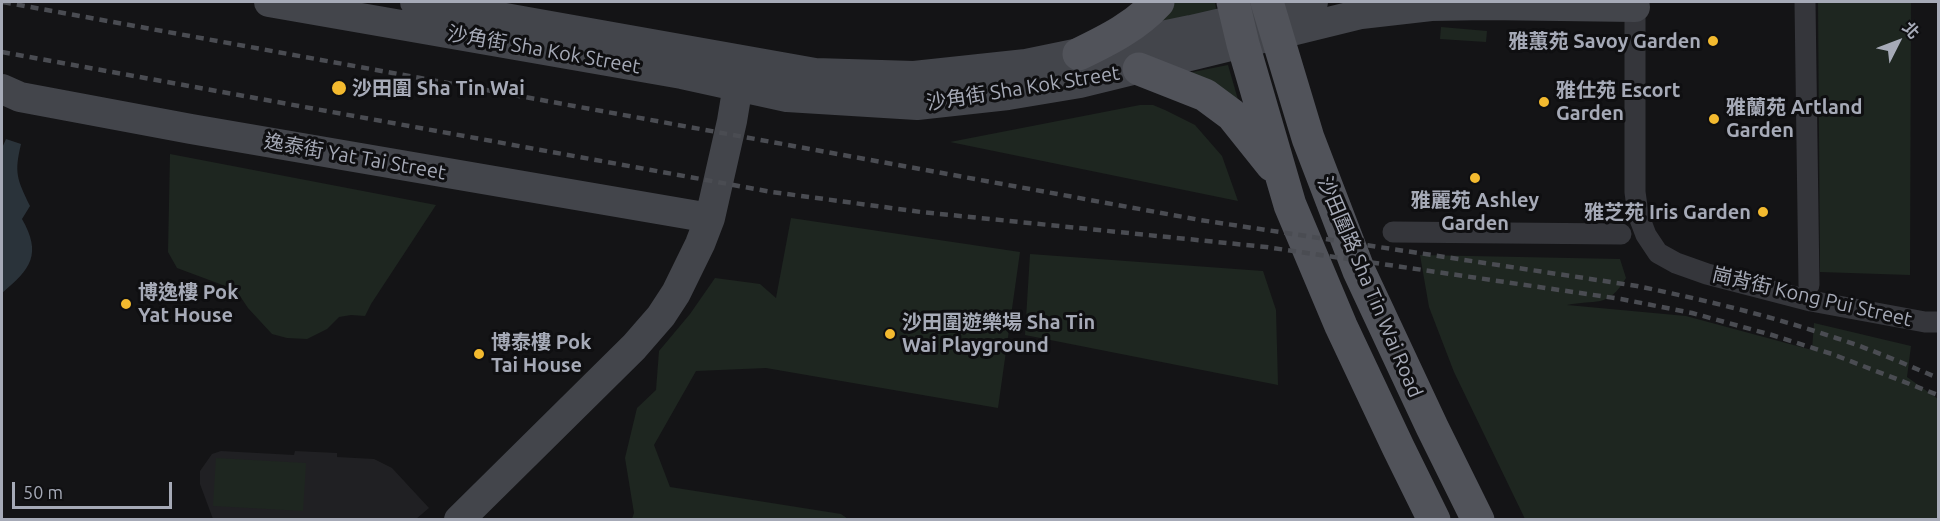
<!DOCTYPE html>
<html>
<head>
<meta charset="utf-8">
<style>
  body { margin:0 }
  #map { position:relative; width:1940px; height:521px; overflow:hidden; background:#141416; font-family:Ubuntu,"Noto Sans TC",sans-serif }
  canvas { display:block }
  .frame { position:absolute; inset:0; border:3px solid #a6aab7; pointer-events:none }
  .north { position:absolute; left:1868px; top:12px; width:60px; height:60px; -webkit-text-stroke:4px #0f0f11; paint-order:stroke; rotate:48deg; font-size:16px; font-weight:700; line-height:24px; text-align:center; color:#a6aab7 }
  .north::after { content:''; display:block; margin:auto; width:21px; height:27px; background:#a6aab7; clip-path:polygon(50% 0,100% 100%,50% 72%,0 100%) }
  .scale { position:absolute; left:12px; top:482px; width:160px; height:27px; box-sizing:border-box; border:3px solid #a6aab7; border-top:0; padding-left:8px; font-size:18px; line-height:21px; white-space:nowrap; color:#a6aab7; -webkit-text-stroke:4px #0f0f11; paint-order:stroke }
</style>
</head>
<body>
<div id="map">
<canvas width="1940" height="521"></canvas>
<div class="frame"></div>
<div class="north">北</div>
<div class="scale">50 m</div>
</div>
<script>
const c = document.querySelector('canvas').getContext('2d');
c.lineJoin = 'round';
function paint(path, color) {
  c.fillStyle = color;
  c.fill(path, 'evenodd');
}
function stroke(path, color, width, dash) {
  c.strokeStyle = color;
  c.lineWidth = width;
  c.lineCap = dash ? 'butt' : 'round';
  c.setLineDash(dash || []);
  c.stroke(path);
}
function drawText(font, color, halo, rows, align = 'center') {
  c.font = font + ' Ubuntu,"Noto Sans TC",sans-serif';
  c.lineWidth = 6;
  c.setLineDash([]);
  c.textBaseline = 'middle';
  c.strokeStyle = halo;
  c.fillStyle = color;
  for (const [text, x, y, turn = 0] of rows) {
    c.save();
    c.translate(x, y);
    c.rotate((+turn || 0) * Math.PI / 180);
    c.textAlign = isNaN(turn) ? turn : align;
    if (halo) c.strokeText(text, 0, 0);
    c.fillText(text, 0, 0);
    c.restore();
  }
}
paint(new Path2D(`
  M221,451L294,455L295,451L337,453V457L374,459L392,468L429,508L416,519H213L200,484V471L212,454Z`), '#202023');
paint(new Path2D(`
  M1173,2H1215L1217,15L1148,29Z
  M1818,2H1911L1910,275L1820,272Z
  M1441,27L1487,31L1486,42L1440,39Z
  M1228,65L1241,110L1183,74Z
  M1140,105H1153L1165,110L1195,125L1222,156L1238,201L950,142Z
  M170,154L436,205L371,304L365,316L351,315L339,317L327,329L307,339L287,338L272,334L248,308L236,290L177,268L168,252Z
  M791,218L1020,252L998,408L766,368L696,371L654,445L670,487L841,514L848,519H632L634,513L625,458L637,408L656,390L659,351L690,314L715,278L760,284L776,298Z
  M1030,254L1263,271L1276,310L1278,385L1025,335Z
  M1420,255L1620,259L1626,278C1608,309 1595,299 1567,305L1686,316L1812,350L1814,323L1911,346L1907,377L1938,399V519H1525L1454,372L1429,307Z
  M216,458L306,463L303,511L213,506Z`), '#1e2620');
paint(new Path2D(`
  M6,139L21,144C14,173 17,179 30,206L22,219C42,254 31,269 2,293V148Z`), '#2a333a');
stroke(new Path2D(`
  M1635,2V192L1638,214L1646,235L1658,253L1676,263L1707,274L1811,301L1925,322H1938
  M1805,2L1809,285
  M1393,232L1621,234`), '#35363b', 21);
stroke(new Path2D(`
  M269,2L682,74L787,97L917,105L1008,95L1080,83L1361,14L1431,6L1486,5L1635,7
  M415,2L815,73L914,76L1026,64L1191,30L1313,2
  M2,89L20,97L191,129L710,218
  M459,520L634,347L661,316L676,293L700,244L710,218L732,121L738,85L746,67`), '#43454b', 30);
stroke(new Path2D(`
  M1233,2L1243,44L1290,205L1341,326L1398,447L1434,520
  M1267,2L1308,138L1359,271L1432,427L1478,520
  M1079,54C1108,40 1136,26 1158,2
  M1139,69L1205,95L1232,115L1272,165`), '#51535a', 33);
stroke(new Path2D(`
  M3,2L1200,220L1637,286C1705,300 1771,316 1836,338C1871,349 1905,364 1938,378
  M2,52L772,192L921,212L1266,247L1621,299L1692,313L1772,335L1832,354L1938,395`), '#4a4c52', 4.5, [8, 6]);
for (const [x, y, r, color] of [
  [1713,41,6,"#f3ba2f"],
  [339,88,8,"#f3ba2f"],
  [1544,102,6,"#f3ba2f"],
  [1714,119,6,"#f3ba2f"],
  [1475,178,6,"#f3ba2f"],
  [1763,212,6,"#f3ba2f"],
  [126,304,6,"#f3ba2f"],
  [890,334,6,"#f3ba2f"],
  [479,354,6,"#f3ba2f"]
]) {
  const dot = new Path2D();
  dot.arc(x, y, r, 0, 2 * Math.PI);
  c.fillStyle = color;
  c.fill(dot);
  stroke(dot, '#0f0f11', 2);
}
drawText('bold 20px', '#a6aab7', '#0f0f11', [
  ["雅蕙苑 Savoy Garden",1701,41,"right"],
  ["沙田圍 Sha Tin Wai",352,88],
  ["雅仕苑 Escort",1556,90],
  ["Garden",1556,113],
  ["雅蘭苑 Artland",1726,107],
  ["Garden",1726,130],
  ["雅麗苑 Ashley",1475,200,"center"],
  ["Garden",1475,223,"center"],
  ["雅芝苑 Iris Garden",1751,212,"right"],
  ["博逸樓 Pok",138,292],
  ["Yat House",138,315],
  ["沙田圍遊樂場 Sha Tin",902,322],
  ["Wai Playground",902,345],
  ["博泰樓 Pok",491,342],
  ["Tai House",491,365]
], 'left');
drawText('20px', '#a6aab7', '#0f0f11', [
  ["沙角街 Sha Kok Street",544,50,10],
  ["沙角街 Sha Kok Street",1023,88,-9],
  ["逸泰街 Yat Tai Street",355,157,10],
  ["沙田圍路 Sha Tin Wai Road",1370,287,67],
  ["崗背街 Kong Pui Street",1812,297,13]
]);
</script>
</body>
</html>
